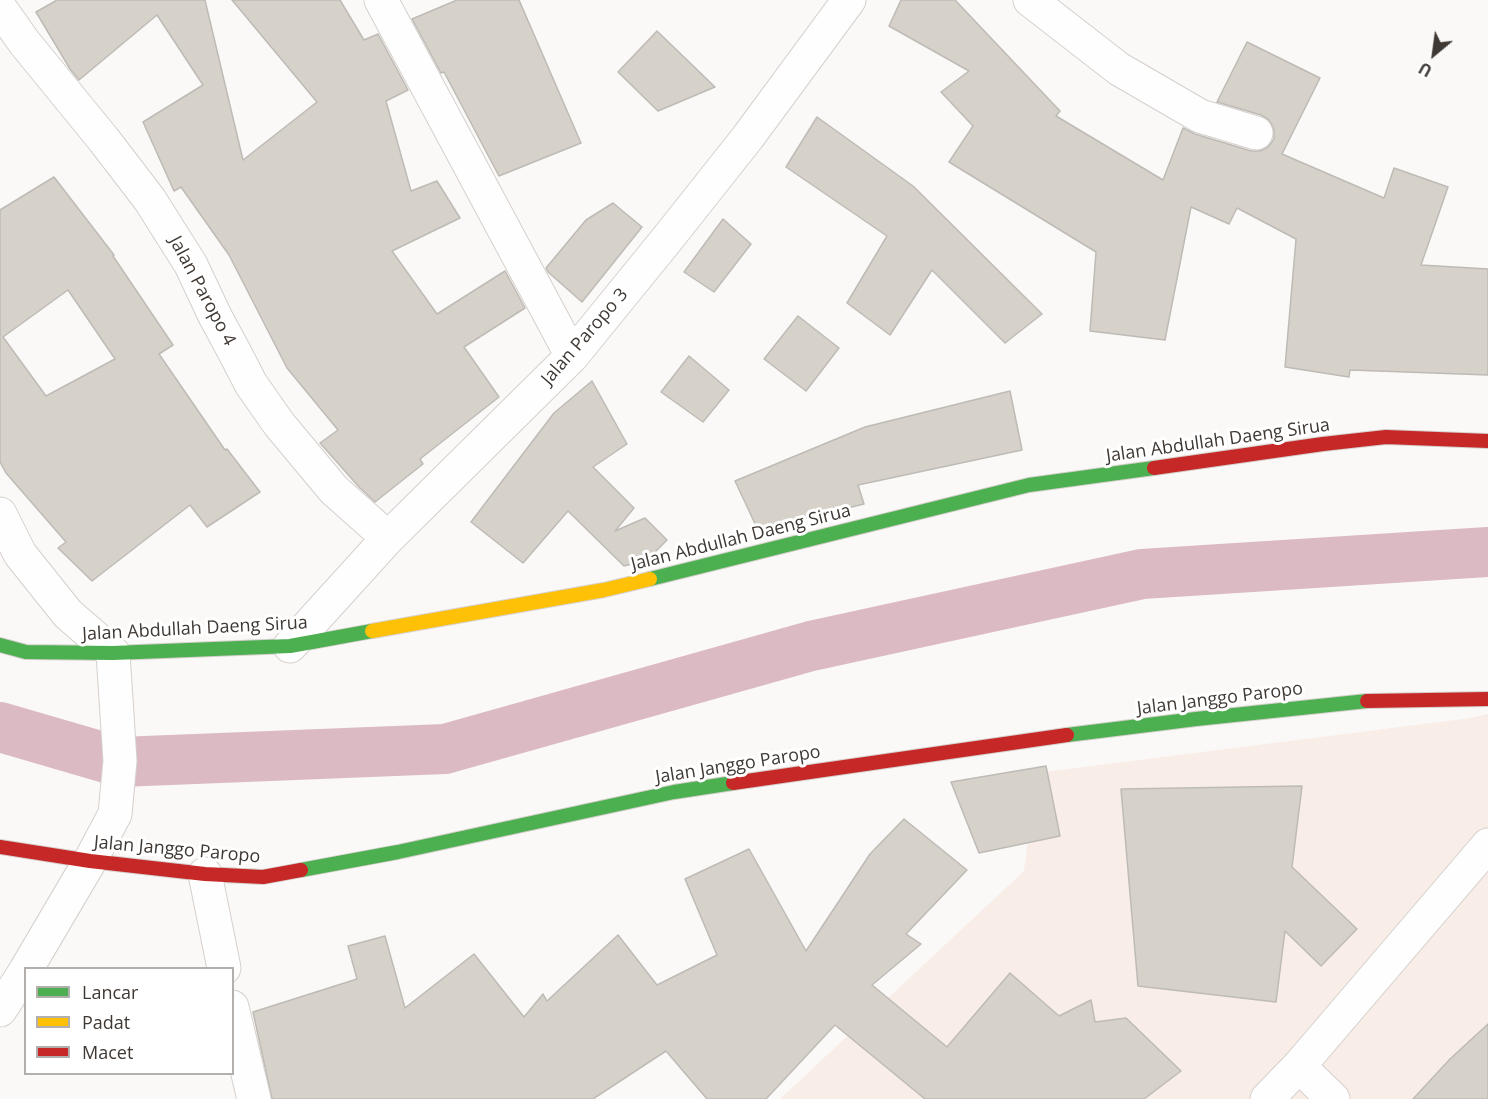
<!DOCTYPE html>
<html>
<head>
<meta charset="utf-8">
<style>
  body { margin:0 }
  #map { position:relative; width:1488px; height:1099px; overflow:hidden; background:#fbf9f7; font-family:"Open Sans",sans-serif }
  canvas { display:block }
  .legend { position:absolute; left:24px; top:967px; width:210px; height:108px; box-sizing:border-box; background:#fff; border:2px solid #b2afad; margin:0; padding:8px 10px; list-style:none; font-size:18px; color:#3f3833 }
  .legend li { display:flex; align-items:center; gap:12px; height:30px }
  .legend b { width:30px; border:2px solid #b2afad }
  .north { position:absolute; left:1404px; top:24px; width:60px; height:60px; -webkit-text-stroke:4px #fff; paint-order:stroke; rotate:209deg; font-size:16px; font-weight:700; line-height:24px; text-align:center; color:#3f3833 }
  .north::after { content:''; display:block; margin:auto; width:21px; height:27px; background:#3f3833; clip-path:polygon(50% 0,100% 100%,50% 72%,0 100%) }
</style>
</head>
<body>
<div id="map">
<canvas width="1488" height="1099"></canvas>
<ul class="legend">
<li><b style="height:8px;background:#4caf50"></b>Lancar</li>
<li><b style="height:8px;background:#ffc107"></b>Padat</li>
<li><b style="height:8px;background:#c62828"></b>Macet</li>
</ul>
<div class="north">U</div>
</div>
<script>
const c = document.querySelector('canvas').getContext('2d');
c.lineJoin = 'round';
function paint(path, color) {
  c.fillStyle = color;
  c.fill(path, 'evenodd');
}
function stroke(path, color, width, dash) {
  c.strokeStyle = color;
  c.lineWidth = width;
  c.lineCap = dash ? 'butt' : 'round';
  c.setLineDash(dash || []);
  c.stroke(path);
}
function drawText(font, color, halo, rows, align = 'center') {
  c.font = font + ' "Open Sans",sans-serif';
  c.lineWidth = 6;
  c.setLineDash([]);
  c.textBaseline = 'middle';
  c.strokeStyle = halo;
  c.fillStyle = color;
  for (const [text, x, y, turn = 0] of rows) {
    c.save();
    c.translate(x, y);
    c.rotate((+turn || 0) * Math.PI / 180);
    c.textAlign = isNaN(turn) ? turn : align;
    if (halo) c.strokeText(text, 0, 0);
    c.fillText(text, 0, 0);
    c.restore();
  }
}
paint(new Path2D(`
  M1488,714V1099H780L1024,871L1036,773L1471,718Z`), '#f8ede7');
stroke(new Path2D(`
  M0,727L120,762L445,749L811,646L1142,574L1488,552`), '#dbbac3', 50);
const building = new Path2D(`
  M57,0H205L243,160L317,102L232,0H340L364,40L378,34L408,90L386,101L411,191L437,181L460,218L392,251L437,314L505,271L525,308L464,347L499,397L420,459L423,464L375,502L359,487L320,443L338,430L287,368L229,255L181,187L174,191L143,122L203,85L157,15L79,80L70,69L36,12Z
  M457,0H519L581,143L499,176L444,72L441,73L412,19Z
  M901,0H955L1060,111L1056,116L1163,180L1183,128L1195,134L1251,151H1260L1268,147L1274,139V129L1269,120L1261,115L1217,102L1247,42L1320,78L1282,154L1384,198L1394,168L1448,187L1421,265L1488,269V375L1350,370L1349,377L1285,367L1296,239L1237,208L1229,224L1191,207L1165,340L1090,331L1096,252L949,162L973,126L941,92L969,71L889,26Z
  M657,31L715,87L658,111L618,72Z
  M817,117L913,186L1042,314L1005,343L932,270L890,335L847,303L887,236L786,167Z
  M54,177L114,255L113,256L173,345L159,354L225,450L227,449L260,492L207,527L190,505L92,581L58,548L66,542L6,473L0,462V210ZM68,290L115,359L46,396L3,337Z
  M613,203L642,227L582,302L548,272L546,268L586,220Z
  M723,219L751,244L714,292L684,272Z
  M798,316L839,348L806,391L764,359Z
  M689,356L729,390L703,422L661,392Z
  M592,381L627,444L593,467L634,508L615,531L645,518L667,540L647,560L624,566L568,511L523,563L471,522L554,413Z
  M1010,391L1022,450L858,485L864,504L758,530L735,481L865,427Z
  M1046,766L1060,836L979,853L951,782Z
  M1302,786L1292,867L1357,929L1321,966L1285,931L1276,1002L1138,986L1121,789Z
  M904,819L967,870L906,934L921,944L872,985L947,1047L1010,973L1059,1016L1091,1000L1095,1022L1126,1018L1181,1071L1144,1099H925L835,1025L766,1099H707L666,1051L593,1099H272L253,1012L357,979L348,946L385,936L405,1008L474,954L524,1017L543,994L547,1001L618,935L657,985L717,955L685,879L749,849L806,951L870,854Z
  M1488,1024V1099H1413L1450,1059Z`);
paint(building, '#d6d1c9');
stroke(building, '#bebbb7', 1.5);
const street = new Path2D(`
  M381,0L572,356
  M1030,0L1119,69L1200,116L1256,133
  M0,8L24,42L104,140L150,200L191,265L215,316L236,355L251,384L279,424L334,490L388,538
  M0,514L20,554L68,614L113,653L120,761L115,814L90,861L27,968
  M290,646L388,538L572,356L668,238L748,137L849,0
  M205,874L224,968
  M232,1007L254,1099
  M0,1010L26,970
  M1299,1066L1333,1099
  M1267,1099L1299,1066L1488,845`);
const fast = new Path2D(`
  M650,579L1029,485L1154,468
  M0,645L26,652L113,653L290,646L372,631
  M1067,735L1196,719L1367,701
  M301,870L398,852L674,792L733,783`);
const slow = new Path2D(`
  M372,631L604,590L650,579`);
const jam = new Path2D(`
  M1154,468L1323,444L1386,437L1488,441
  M1367,701L1488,699
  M733,783L1067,735
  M0,847L90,861L205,874L263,877L301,870`);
stroke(street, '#d5d0cd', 35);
stroke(fast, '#d5d0cd', 16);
stroke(slow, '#d5d0cd', 16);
stroke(jam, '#d5d0cd', 16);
stroke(street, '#fefefe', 33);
stroke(fast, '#4caf50', 14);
stroke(slow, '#ffc107', 14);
stroke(jam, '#c62828', 14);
drawText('18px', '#3f3833', '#fff', [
  ["Jalan Paropo 4",202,291,62],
  ["Jalan Paropo 3",585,337,-49],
  ["Jalan Abdullah Daeng Sirua",1218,441,-8],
  ["Jalan Abdullah Daeng Sirua",741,538,-14],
  ["Jalan Abdullah Daeng Sirua",195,629,-3],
  ["Jalan Janggo Paropo",1220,699,-7],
  ["Jalan Janggo Paropo",738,765,-9],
  ["Jalan Janggo Paropo",177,850,5]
]);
</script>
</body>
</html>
